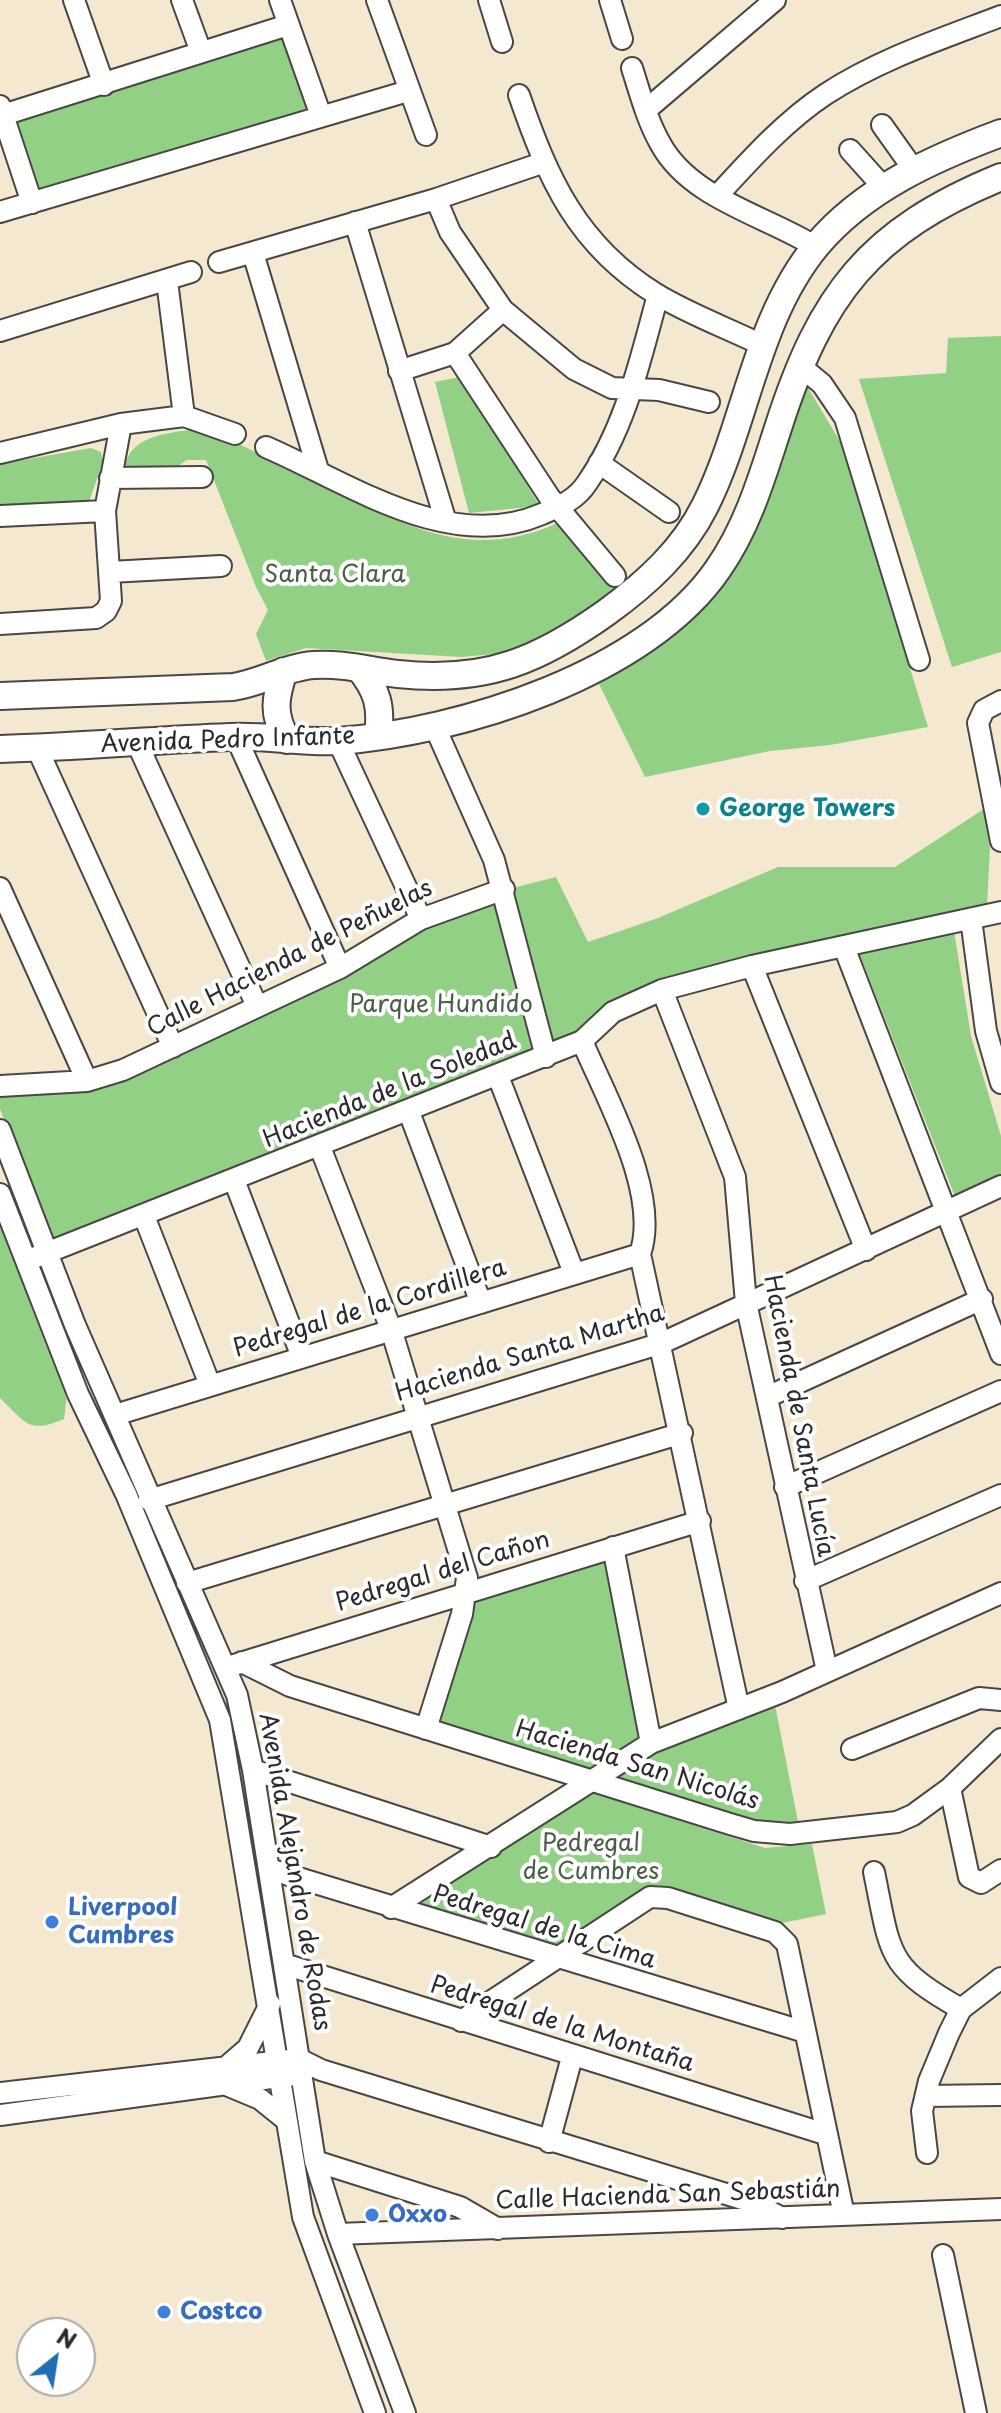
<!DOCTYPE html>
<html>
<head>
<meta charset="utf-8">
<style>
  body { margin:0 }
  #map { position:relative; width:1001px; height:2413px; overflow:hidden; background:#f4e8d0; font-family:"Playpen Sans",sans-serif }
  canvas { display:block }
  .north { position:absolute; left:16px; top:2317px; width:80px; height:80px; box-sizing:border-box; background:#fff; border:2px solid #aaa; border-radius:50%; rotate:30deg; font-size:22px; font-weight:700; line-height:32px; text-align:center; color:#2b2b2b }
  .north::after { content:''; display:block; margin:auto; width:28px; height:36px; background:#1f6fb2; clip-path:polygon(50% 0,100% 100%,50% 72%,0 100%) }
</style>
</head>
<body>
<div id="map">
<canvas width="1001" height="2413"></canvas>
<div class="north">N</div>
</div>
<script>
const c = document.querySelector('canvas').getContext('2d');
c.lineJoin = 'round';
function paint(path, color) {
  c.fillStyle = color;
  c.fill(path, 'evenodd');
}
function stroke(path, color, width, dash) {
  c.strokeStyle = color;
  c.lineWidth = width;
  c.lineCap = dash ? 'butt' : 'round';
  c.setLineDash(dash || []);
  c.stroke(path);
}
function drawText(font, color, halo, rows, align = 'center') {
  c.font = font + ' "Playpen Sans",sans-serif';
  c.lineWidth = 8;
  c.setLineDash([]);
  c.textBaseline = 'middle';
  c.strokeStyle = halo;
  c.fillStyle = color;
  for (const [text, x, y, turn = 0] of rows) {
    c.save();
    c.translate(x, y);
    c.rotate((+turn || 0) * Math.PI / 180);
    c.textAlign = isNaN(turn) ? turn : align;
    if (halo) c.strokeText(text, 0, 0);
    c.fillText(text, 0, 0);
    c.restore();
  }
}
paint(new Path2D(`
  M274,38L288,41L309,106L302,117L43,194L35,189L14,125L21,116Z
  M1001,336V652L952,667L859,379L946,373L948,338Z
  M460,377L540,506L469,513L435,382Z
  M807,386L841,443L928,727L830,745L770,751L645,777L599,684C675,637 743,579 772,491C783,455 790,420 807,386Z
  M207,428C249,449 291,470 333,491C411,528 474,562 560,522L620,587L556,633L507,653L461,657L306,648L266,661L256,634L268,610L256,587L206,460H187L170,471L125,470C127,432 179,432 207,428Z
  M91,448L101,452L103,462L87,507L0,510V464Z
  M984,809L990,847L987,905L771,953L550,1043L513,888L556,877L588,942L658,918L778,867H895Z
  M494,903L534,1049L59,1242L50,1238L0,1109V1097L106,1085L399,936Z
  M954,931L971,1036L1001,1136V1181L956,1199L858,950Z
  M0,1223L67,1394L64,1419C28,1434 26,1423 0,1398Z
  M606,1556L643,1739L594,1771L436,1724L474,1596Z
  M775,1705L799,1827H767L616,1778L664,1745Z
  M590,1792L765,1848L812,1844L826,1914L777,1924L651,1886L553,1948L416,1907Z`), '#92d086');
const minor = new Path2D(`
  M74,0L104,85
  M182,0L201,52
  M280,0L321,116
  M377,0L426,135
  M489,0L502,42
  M610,0L622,39
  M632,68C640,93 647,120 660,143C690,199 765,215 816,247
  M519,95C548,179 577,245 656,294C689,314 727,328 762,345
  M0,106L32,203
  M646,110L775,0
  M3,115L288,25
  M882,125L914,170
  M850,150L884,188
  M718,195C751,159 785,121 826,94C880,59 941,39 1001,16
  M436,199L450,232L503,310L574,369L612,388L659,390L709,402
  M0,212L408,91
  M355,222L446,522
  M253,253L318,470
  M219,262L436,199L542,163
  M167,281L184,416
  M0,331L191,272
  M455,353L550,498L615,576
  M799,365L822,384L845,418L919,660
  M399,371L455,353L503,310
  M266,447C349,483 449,554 542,514C560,506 576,500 587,483C626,427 640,360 658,295
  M0,453L121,424L184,416L235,434
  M599,463L669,512
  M110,478L202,477
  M0,516L105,511
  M110,572L221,566
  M0,624L96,618L106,611L111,601L105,511L121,424
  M1001,701L984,710L978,723L1001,841
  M434,725L494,860L546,1057
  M236,737L340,968
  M338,741L421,919
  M137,743L257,1006
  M37,748L173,1047
  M0,888L87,1081
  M971,919L986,1031L1001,1083
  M844,947L1001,1354
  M752,966L866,1250
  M662,990L735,1177L746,1303L827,1671
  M582,1041C606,1098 661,1194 640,1254
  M498,1076L574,1273
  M0,1086L87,1081L123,1070L340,968L421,919L504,889
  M409,1112L481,1303
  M0,1130L75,1325L237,1695L253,1770L315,2161L338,2234L405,2413
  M320,1147L391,1329L467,1578L462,1614L426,1729
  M234,1180L302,1357
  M0,1194L78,1394L126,1494L220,1720L303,2217L375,2413
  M144,1216L210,1385
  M640,1254L739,1709
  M36,1257L582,1041L613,1012L662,990L752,966L1001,912
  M767,1397L982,1299
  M115,1415L640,1254
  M785,1487L1001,1391
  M149,1500L662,1343L1001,1186
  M613,1547L651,1743
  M805,1581L1001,1495
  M187,1583L682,1433
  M242,1662L290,1686L730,1824L754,1831L790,1834L897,1822L913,1815L950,1788L1001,1739
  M234,1665L700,1521
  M852,1749L979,1698L1001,1700
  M253,1770L491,1847
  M950,1788L969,1877L981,1883L1001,1870
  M269,1869L805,2032
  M874,1872C891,1954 885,1966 961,2009
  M391,1908L651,1743L782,1692L1001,1593
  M284,1964L825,2134
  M461,2021L650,1897L668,1898L775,1932L787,1944L844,2215
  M226,2067L248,2048L270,2004
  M224,2084L260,2099L286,2120
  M0,2093L299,2059L321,2070L749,2201L782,2218
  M926,2096L1001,2095
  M0,2115L293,2075
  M549,2142L572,2057
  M927,2153L922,2111L929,2081L949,2033L961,2009L1001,1978
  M315,2161L460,2207L498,2229
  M338,2234L1001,2209
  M943,2255L976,2413`);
const major = new Path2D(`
  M359,668C377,690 382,706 378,735
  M284,671C275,698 272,714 287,740
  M0,696L233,687C261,683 285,667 314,665C343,663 370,671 398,674C436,678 476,676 512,664C545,653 579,632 607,612C647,583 683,550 705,506C747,422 755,320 817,245C864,189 934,158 1001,133
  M0,749C77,747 153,740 230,737C266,735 302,743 338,741C461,732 646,674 718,569C748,526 762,477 778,428C821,294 869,231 1001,177`);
stroke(minor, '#494744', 24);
stroke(major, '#494744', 30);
stroke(minor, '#fff', 20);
stroke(major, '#fff', 26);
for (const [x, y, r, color] of [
  [703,809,8,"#0f9aa8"],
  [52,1922,8,"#3f7fe0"],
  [372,2215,8,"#3f7fe0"],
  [164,2312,8,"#3f7fe0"]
]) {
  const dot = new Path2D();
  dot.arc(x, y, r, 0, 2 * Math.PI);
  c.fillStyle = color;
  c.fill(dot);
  stroke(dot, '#fff', 3);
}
drawText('24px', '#4a5d46', '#fff', [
  ["Santa Clara",335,575],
  ["Parque Hundido",441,1005],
  ["Pedregal",591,1844],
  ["de Cumbres",591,1872]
]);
drawText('24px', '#2b2b2b', '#fff', [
  ["Avenida Pedro Infante",228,741,-2],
  ["Calle Hacienda de Peñuelas",290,959,-27],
  ["Hacienda de la Soledad",390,1091,-22],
  ["Pedregal de la Cordillera",370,1309,-17],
  ["Hacienda Santa Martha",530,1354,-17],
  ["Hacienda de Santa Lucía",798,1416,79],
  ["Pedregal del Cañon",443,1572,-17],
  ["Hacienda San Nicolás",637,1766,17],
  ["Avenida Alejandro de Rodas",294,1872,80],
  ["Pedregal de la Cima",544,1928,17],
  ["Pedregal de la Montaña",562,2025,17],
  ["Calle Hacienda San Sebastián",668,2196,-2]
]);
drawText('bold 24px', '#0d838f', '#fff', [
  ["George Towers",719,809]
], 'left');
drawText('bold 24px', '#366cbe', '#fff', [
  ["Liverpool",68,1908],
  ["Cumbres",68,1936],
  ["Oxxo",388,2215],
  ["Costco",180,2312]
], 'left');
</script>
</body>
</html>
